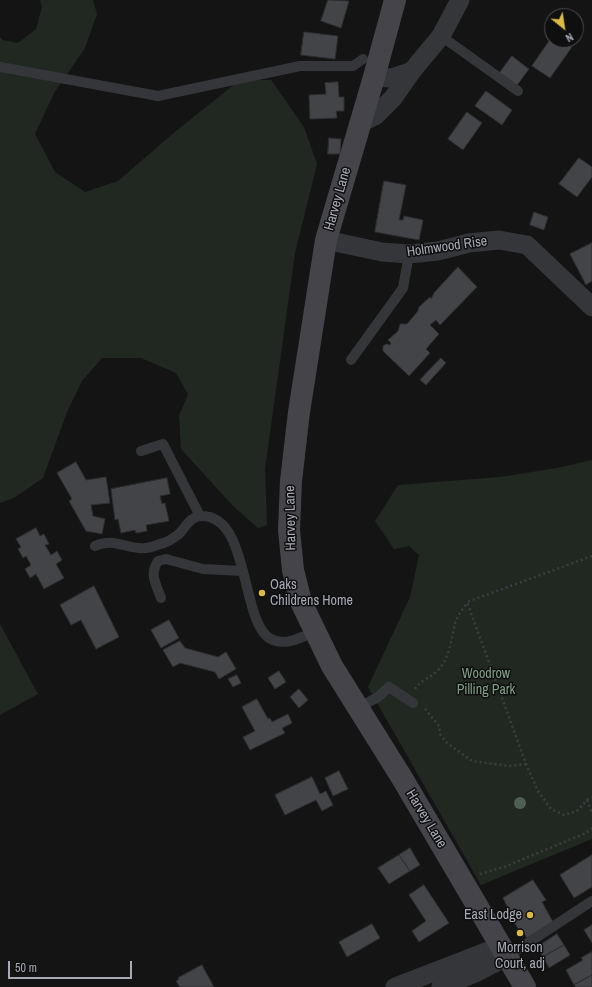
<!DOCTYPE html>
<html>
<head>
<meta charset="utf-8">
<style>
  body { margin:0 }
  #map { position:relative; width:592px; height:987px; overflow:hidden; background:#141415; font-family:"Archivo Narrow",sans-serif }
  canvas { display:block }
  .north { position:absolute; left:544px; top:8px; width:40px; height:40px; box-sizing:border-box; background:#0f0f10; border:1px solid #4c4d52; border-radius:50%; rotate:150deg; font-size:11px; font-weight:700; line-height:16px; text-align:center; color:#a7aab4 }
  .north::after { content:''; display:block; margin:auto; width:14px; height:18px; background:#dcbb45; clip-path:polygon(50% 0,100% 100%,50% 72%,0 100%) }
  .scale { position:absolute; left:8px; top:961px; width:124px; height:18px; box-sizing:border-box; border:2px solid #a7aab4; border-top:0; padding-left:5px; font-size:12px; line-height:14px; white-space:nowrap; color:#a7aab4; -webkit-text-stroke:3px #0f0f10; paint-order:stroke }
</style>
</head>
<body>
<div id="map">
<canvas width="592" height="987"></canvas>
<div class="north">N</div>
<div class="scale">50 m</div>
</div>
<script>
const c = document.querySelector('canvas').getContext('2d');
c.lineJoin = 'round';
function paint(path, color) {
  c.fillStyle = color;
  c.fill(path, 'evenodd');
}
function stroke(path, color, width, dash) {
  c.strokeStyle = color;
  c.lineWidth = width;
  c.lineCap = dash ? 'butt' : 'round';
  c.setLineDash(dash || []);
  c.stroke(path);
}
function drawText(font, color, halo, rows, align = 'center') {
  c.font = font + ' "Archivo Narrow",sans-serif';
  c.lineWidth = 3;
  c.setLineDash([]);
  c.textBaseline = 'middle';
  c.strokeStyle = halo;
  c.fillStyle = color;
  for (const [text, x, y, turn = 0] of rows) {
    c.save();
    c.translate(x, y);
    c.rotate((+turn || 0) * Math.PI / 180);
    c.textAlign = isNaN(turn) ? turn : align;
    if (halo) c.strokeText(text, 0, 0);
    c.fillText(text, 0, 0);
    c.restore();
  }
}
paint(new Path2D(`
  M40,0H93L97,14L85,48L54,93L35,134L55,172L85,192L118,181L176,131L240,80H271L304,127L317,164L295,253L265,469L267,525L258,528L233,506L181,449L179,416L188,394L176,373L141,358H102L82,381L67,412L43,478L14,498L0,503V37L3,40L18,43L36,29L42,7Z
  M592,460V839L481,885L368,687L410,597L419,555L409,546L394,549L375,521L398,485L500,477L557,468Z
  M0,624L38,694L0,715Z`), '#212822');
const building = new Path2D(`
  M328,0L349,1L341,28L321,21Z
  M304,32L338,36L335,59L301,55Z
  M552,37V40H561L572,47L550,78L532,66Z
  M512,56L529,69L512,92L495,79Z
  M338,82L339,97H344V111H336L337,118L310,119L309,95L326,94L325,83Z
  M486,91L512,110L502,125L475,106Z
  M467,112L482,123L463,150L448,139Z
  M329,138L341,139L340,154H328Z
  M579,158L592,167V177L577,197L559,184Z
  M384,181L406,185L399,220H403L404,216L423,220L419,240L375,232Z
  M534,212L548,217L544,230L530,225Z
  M592,243V281L586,285L570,254Z
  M458,267L477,287L440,325L436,320L430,325L439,334L426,349L430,353L409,376L383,351V346L386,344L390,345L391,343L388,340L398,331L400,324H407L418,311L419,307L430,297L431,299L434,293Z
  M441,358L446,363L426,385L420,380Z
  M76,462L86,480L106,477L110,503L91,505L93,516L105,519L102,534L86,531L69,501L72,499L57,473Z
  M167,478L170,494L160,496L162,504L165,503L169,521L146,525L147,531L136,533L135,530L121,533L118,519L115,520L111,489Z
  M36,528L40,536L44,534L49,544L45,545L51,555L57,551L62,560L56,564L64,578L44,589L36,574L30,578L25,569L31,565L26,556L23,558L18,549L21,547L16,539Z
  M94,586L119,637L96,649L81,620L71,625L60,605Z
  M169,620L179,638L161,648L151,630Z
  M180,641L185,648L218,657L226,652L236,669L219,679L215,672L180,663L173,667L163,650Z
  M279,671L286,682L275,689L268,678Z
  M237,675L241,683L233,687L228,679Z
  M299,689L308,700L299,708L290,697Z
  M257,699L268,719L270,718L272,722L288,714L292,723L282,728L285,733L250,750L243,737L255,731L242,707Z
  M339,771L348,789L333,796L325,778Z
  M312,777L320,794L326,791L333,805L322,811L316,800L285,815L275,795Z
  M410,848L420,865L410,871L399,855Z
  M399,855L410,871L389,884L378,868Z
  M592,855V887L574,898L560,875Z
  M533,880L546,900L542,902L553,922L527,938L521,928L519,930L506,909L508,908L503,898Z
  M424,885L449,923L419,942L412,931L426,921L409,895Z
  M372,924L380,938L347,957L339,942Z
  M592,925V943L584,930Z
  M557,934L564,945L543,957L537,947Z
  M564,945L570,955L549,968L543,957Z
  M592,952V975L574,985L566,970L583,960L581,958Z
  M202,965L214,987H180L176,981L179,979L178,978Z
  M592,975V987H576L574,985Z`);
paint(building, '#434448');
stroke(building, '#2f2e31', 1);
stroke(new Path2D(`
  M592,556L467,602L526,764L538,791L551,809L564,815L577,811L587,800L592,798
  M415,689C420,680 431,678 438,670C450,658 451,639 455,624C457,616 462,610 467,603
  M425,709L439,726L440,734L447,743L472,761L509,766L526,764
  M587,800L592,813
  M480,874L504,867L586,833L592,828`), '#3c3c41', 2.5, [2, 3]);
stroke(new Path2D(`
  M441,36L518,91
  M0,67L158,96L300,66H353L363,59
  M351,360L403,288L409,254
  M141,451L163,444L200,516
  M95,546C112,538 123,547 139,548C145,549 155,546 160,544C166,543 174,538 179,534C186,527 190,516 202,516C253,516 239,634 276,641C290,644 302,637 314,632
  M161,598C156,584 149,574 158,561L166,559L203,569L242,571
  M358,708L378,697L389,687L413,703
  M508,956L592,901`), '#35363a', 10);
stroke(new Path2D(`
  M374,77L392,78L412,71
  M360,123L375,116L393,98L412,71L441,36L460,0
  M326,240L382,252L409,254L438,251L469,243L499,240L527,245L592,307
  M395,987L501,946
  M441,987L475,973L508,956`), '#35363a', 19);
stroke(new Path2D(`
  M395,0L374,77L326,240L299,412L291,481L289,530L293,570L301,602L332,666L402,778L525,987`), '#44444a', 22);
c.fillStyle = '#4f5f53';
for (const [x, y] of [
  [520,803]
]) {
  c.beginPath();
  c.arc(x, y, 6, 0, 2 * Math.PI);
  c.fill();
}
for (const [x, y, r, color] of [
  [262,593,4,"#dcbb45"],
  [530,915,4,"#dcbb45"],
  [520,933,4,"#dcbb45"]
]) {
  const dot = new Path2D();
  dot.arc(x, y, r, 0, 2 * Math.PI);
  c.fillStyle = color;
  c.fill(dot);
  stroke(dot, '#0f0f10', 1.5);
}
drawText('14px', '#a7aab4', '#0f0f10', [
  ["Harvey Lane",338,199,-74],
  ["Holmwood Rise",447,247,-8],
  ["Harvey Lane",291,518,-91],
  ["Harvey Lane",426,819,59]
]);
drawText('14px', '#a7aab4', '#0f0f10', [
  ["Oaks",270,585],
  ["Childrens Home",270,601],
  ["East Lodge",522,915,"right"],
  ["Morrison",520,948,"center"],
  ["Court, adj",520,964,"center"]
], 'left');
drawText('14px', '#809d86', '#0f0f10', [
  ["Woodrow",486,674],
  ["Pilling Park",486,690]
]);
</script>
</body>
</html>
